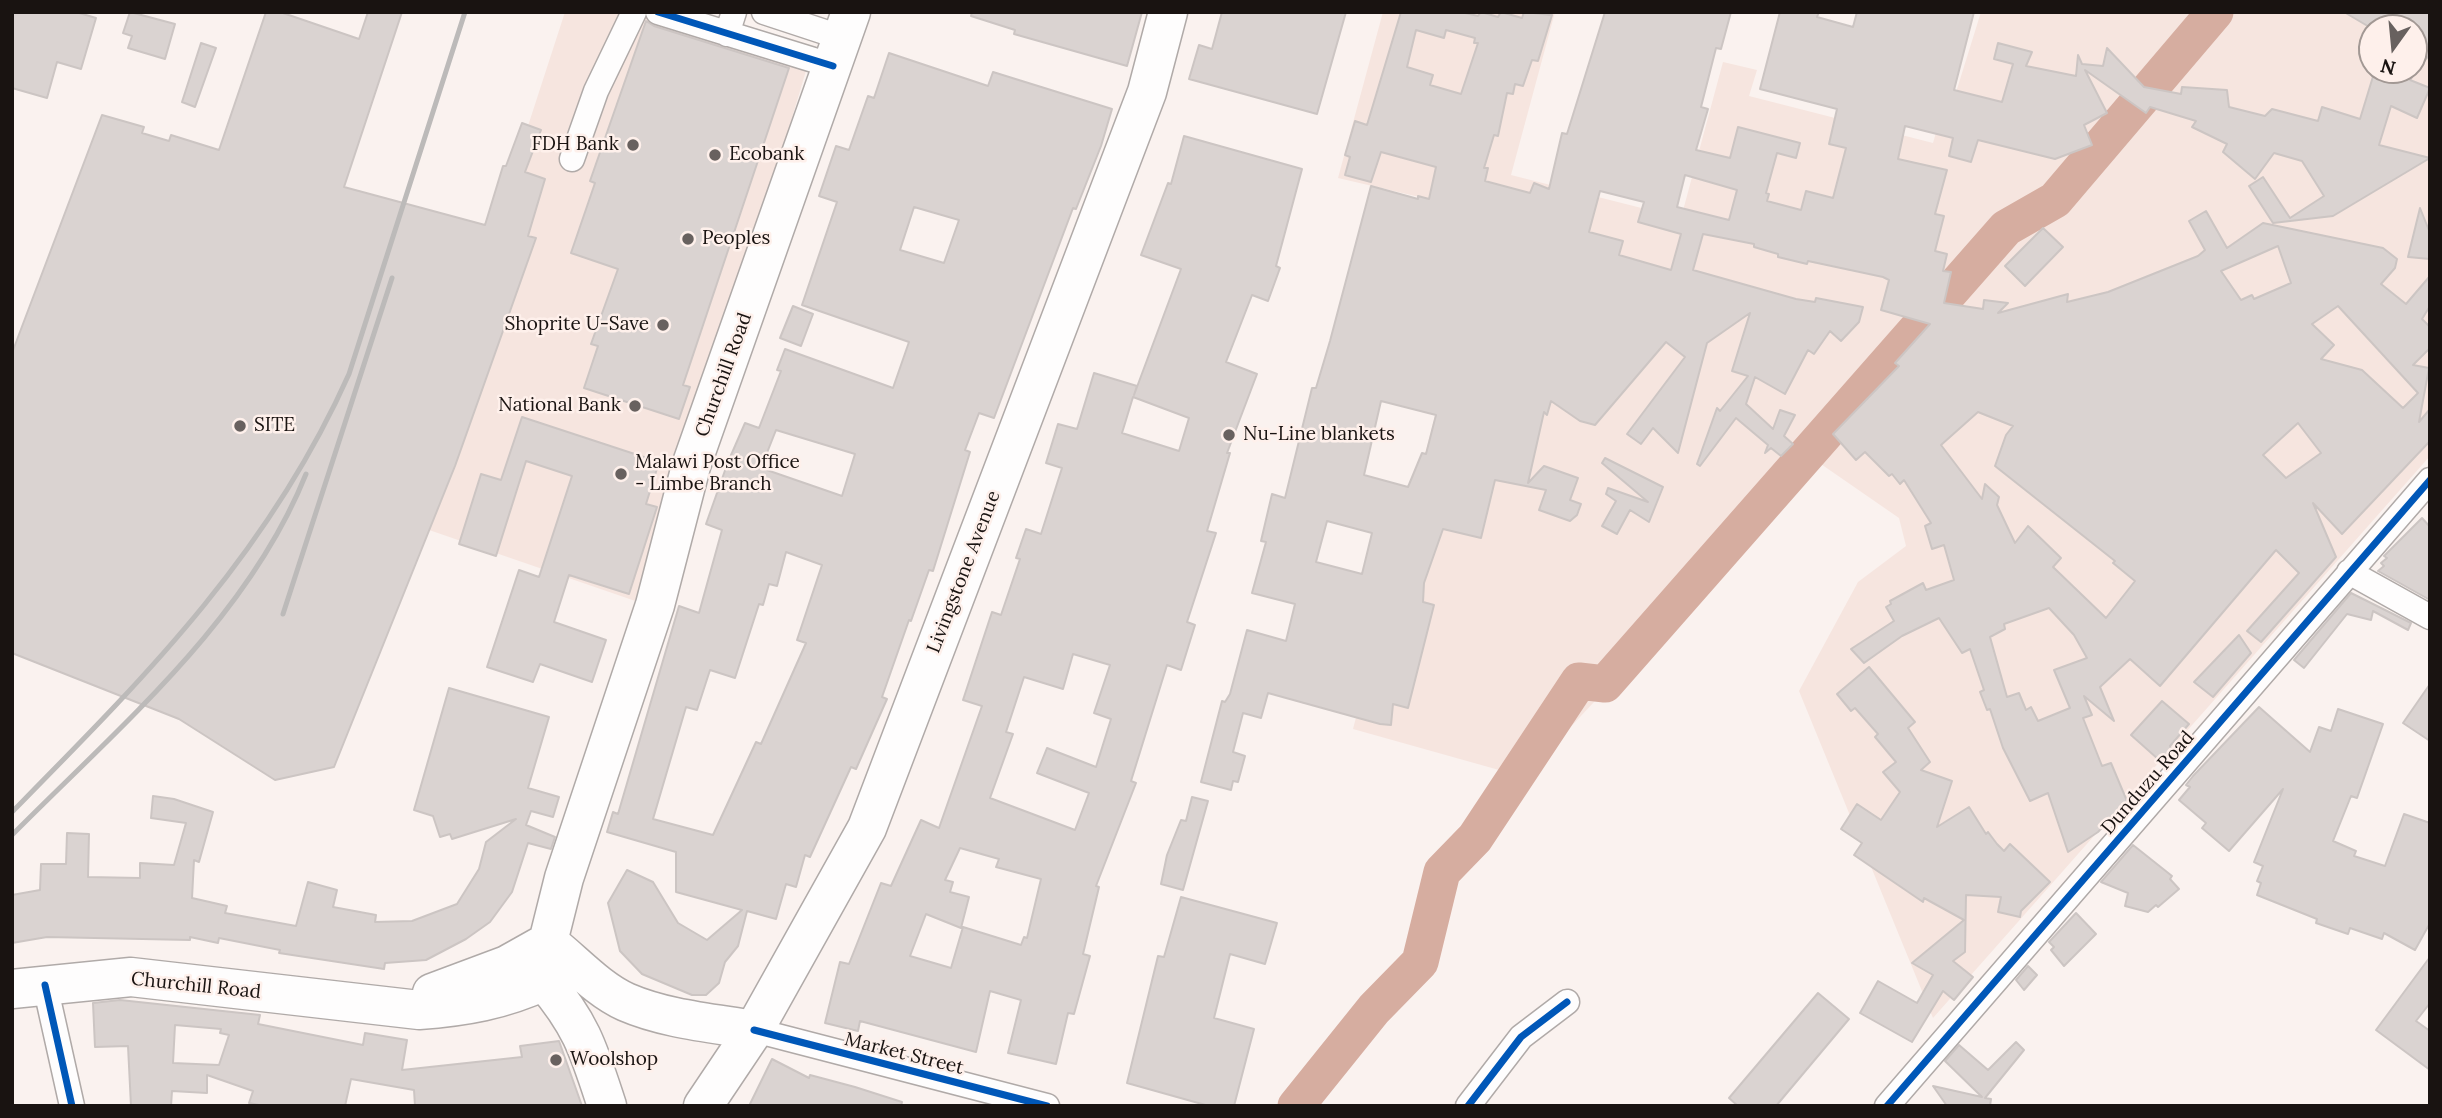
<!DOCTYPE html>
<html>
<head>
<meta charset="utf-8">
<style>
  body { margin:0 }
  #map { position:relative; width:2442px; height:1118px; overflow:hidden; background:#faf2ef; font-family:Lora,serif }
  canvas { display:block }
  .frame { position:absolute; inset:0; border:14px solid #191311; pointer-events:none }
  .north { position:absolute; left:2358px; top:14px; width:70px; height:70px; box-sizing:border-box; background:#fef0eb; border:2px solid #a29894; border-radius:50%; rotate:195deg; font-size:19px; font-weight:700; line-height:28px; text-align:center; color:#191311 }
  .north::after { content:''; display:block; margin:auto; width:24px; height:32px; background:#68615f; clip-path:polygon(50% 0,100% 100%,50% 72%,0 100%) }
</style>
</head>
<body>
<div id="map">
<canvas width="2442" height="1118"></canvas>
<div class="frame"></div>
<div class="north">N</div>
</div>
<script>
const c = document.querySelector('canvas').getContext('2d');
c.lineJoin = 'round';
function paint(path, color) {
  c.fillStyle = color;
  c.fill(path, 'evenodd');
}
function stroke(path, color, width, dash) {
  c.strokeStyle = color;
  c.lineWidth = width;
  c.lineCap = dash ? 'butt' : 'round';
  c.setLineDash(dash || []);
  c.stroke(path);
}
function drawText(font, color, halo, rows, align = 'center') {
  c.font = font + ' Lora,serif';
  c.lineWidth = 5;
  c.setLineDash([]);
  c.textBaseline = 'middle';
  c.strokeStyle = halo;
  c.fillStyle = color;
  for (const [text, x, y, turn = 0] of rows) {
    c.save();
    c.translate(x, y);
    c.rotate((+turn || 0) * Math.PI / 180);
    c.textAlign = isNaN(turn) ? turn : align;
    if (halo) c.strokeText(text, 0, 0);
    c.fillText(text, 0, 0);
    c.restore();
  }
}
paint(new Path2D(`
  M565,12H642L808,64L647,605L400,520Z
  M1383,12H1555L1511,175L1681,218L1723,62L1757,70L1749,96L1933,143L1944,105L1953,102L1981,12H2430V456L1933,1018L1799,691L1858,582L1906,546L1899,518L1818,462L1524,777L1353,729L1488,213L1338,178ZM2372,28H2414V70H2372Z`), '#f6e5df');
stroke(new Path2D(`
  M1296,1106L1374,1009L1420,962L1442,872L1475,838L1579,681L1605,684L2006,228L2055,200L2215,12`), '#d6ada0', 37);
const building = new Path2D(`
  M12,12H76L96,18L81,69L57,62L47,98L12,88Z
  M130,12L175,24L165,59L128,48L132,36L123,33Z
  M266,12H280L359,39L368,12H402L344,187L485,225L503,166H506L522,123L541,130L525,172L545,179L528,236L536,238L455,466L334,767L275,780L179,719L12,653V353L102,115L144,127L142,133L169,141L171,135L219,150Z
  M972,12H1142L1127,66L1014,34L1015,30L971,16Z
  M1222,12H1346L1317,114L1189,79L1199,45L1212,49Z
  M1401,12H1461L1478,16L1481,12L1498,17L1501,12L1522,18L1524,12L1552,15L1538,61L1532,60L1523,86L1515,84L1513,94L1507,93L1498,136L1494,135L1484,168H1488L1485,181L1530,193L1534,183L1549,189L1562,133L1567,134L1605,12H1731L1721,49L1716,48L1701,107L1708,109L1696,150L1730,158L1738,127L1800,143L1796,158L1777,153L1766,193L1769,194L1767,201L1801,210L1806,191L1833,198L1846,148L1829,144L1837,109L1760,89L1780,12H1819L1817,17L1853,27L1857,12H1974L1954,90L2002,102L2013,64L1994,59L1998,43L2032,52L2026,66L2076,76L2078,55L2082,64L2103,66L2107,48L2144,87L2181,94L2182,87L2227,90L2229,107L2265,116L2272,109L2318,121L2322,107L2360,119L2375,70H2414V28H2371L2344,12H2430V54L2410,80L2430,88L2417,118L2391,106L2379,145L2430,158L2333,216L2273,223L2249,186L2263,177L2290,218L2324,196L2302,161L2274,153L2255,179L2223,152L2227,144L2192,127L2196,121L2150,107L2146,113L2085,70L2107,113L2084,125L2092,145L2055,159L1978,140L1971,162L1949,156L1953,138L1905,126L1898,159L1947,170L1935,214L1944,216L1935,251L1947,254L1943,271L1951,272L1944,303L1983,309L1984,300L2008,303L1998,313L2068,294L2067,302L2108,292L2198,256L2205,250L2189,221L2206,211L2227,248L2263,223L2383,248L2397,259L2395,268L2381,284L2406,304L2430,276V306L2422,319L2430,327V348L2413,365L2429,368L2419,422L2430,409V441L2342,534L2313,503L2336,557L2261,642L2247,631L2299,573L2276,550L2160,686L2130,659L2100,687L2114,721L2084,696L2092,715L2083,718L2102,766L2111,763L2127,801L2098,832L2068,852L2048,793L2030,801L2003,748L1990,709L1987,710L1980,692L1984,690L1970,649L1962,653L1939,618L1902,636L1864,663L1851,649L1894,621L1886,607L1891,604L1890,601L1923,583L1926,590L1954,580L1944,545L1932,549L1925,526L1931,523L1904,480L1900,484L1892,474L1889,476L1865,452L1856,460L1833,434L1899,366L1895,363L1930,324L1881,310L1889,280L1883,277L1808,261L1807,264L1778,257V254L1754,247V244L1703,234L1693,270L1796,299L1815,302L1816,298L1863,307L1859,322L1841,341L1830,331L1814,354L1808,350L1785,394L1755,377L1746,404L1773,429L1780,410L1795,415L1784,436L1793,444L1781,456L1771,448L1765,453L1768,445L1736,418L1700,466L1697,464L1717,408L1720,411L1748,376L1732,371L1750,313L1707,343L1678,453L1653,428L1641,444L1627,434L1685,357L1666,342L1595,425L1580,421L1551,401L1547,415L1544,412L1528,483L1544,466L1578,478L1570,500L1581,504L1577,515L1570,521L1539,510L1546,490L1495,480L1481,538L1443,529L1424,583L1423,602L1434,605L1408,708L1393,704L1391,725L1380,724L1268,693L1261,718L1243,713L1233,752L1245,756L1238,782L1233,781L1231,790L1201,782L1222,701L1225,702L1230,694L1247,630L1286,641L1295,604L1252,593L1266,542L1261,541L1272,494L1285,498L1312,388H1316L1330,341L1371,186L1418,199V196L1429,199L1436,167L1381,152L1371,182L1345,175L1350,157L1345,155L1355,121L1367,125ZM1416,30L1444,38L1446,30L1475,38L1474,43H1478L1461,94L1430,85L1433,75L1407,67ZM1685,175L1737,190L1729,220L1677,207ZM1600,191L1644,202L1638,222L1681,234L1671,270L1619,255L1623,241L1589,232ZM2278,246L2291,283L2254,299L2252,295L2241,300L2221,271ZM2338,306L2418,393L2403,408L2362,370L2321,359L2334,345L2312,324ZM1381,401L1436,415L1426,454L1422,453L1408,487L1364,475ZM1978,412L2013,426L2006,435L1995,466L2115,561L2113,563L2135,581L2106,618L2053,567L2061,558L2028,526L2015,543L1997,505L1999,497L1985,484L1982,499L1941,445ZM2298,423L2321,453L2286,478L2263,455ZM1327,521L1372,533L1362,574L1316,562ZM2049,608L2074,635L2087,658L2054,670L2070,708L2038,721L2031,707L2026,710L2019,693L2007,697L1990,637L2005,629L2004,624Z
  M646,21L654,26L789,68L683,385L690,387L679,419L584,388L598,346L591,344L618,269L571,253L595,183L590,181Z
  M201,43L216,48L195,107L182,102Z
  M889,53L988,86L993,72L1112,109L1101,146L1076,209L1073,208L994,418L979,413L965,450L970,452L933,571L929,570L911,621L909,620L882,697L887,699L856,769L851,767L810,857L805,855L796,887L786,884L776,919L747,911L738,946L725,962L719,983L706,995H692L642,974L620,951L608,903L627,870L653,882L678,923L707,940L742,910L676,892V852L607,832L613,812L618,814L679,606L699,613L722,530L706,524L728,462L745,423L759,428L781,371L777,370L785,349L893,388L909,342L802,305L837,202L819,196L836,146L849,150L868,96L874,98ZM914,207L959,220L944,263L900,250ZM776,430L855,454L842,496L761,468ZM786,552L822,565L797,640L806,643L761,744L756,742L713,835L653,819L686,707L697,710L710,670L735,678L759,604L763,605L769,584L777,586Z
  M1184,136L1302,169L1276,266L1280,268L1268,301L1252,295L1226,362L1257,374L1227,453H1230L1207,531L1216,533L1187,622L1195,625L1181,670L1167,665L1131,781L1136,783L1096,886L1099,887L1083,954L1090,956L1074,1014L1068,1013L1056,1064L1008,1053L1021,1000L990,991L976,1052L860,1021L858,1031L825,1023L840,962L849,964L881,883L891,886L921,820L939,828L982,706L963,700L992,612L1001,615L1020,559L1016,558L1026,529L1041,534L1062,468L1046,463L1058,424L1077,429L1094,373L1137,386L1134,395L1181,269L1141,255L1168,183L1171,184ZM1133,397L1189,418L1179,451L1122,433ZM1073,654L1110,665L1094,713L1111,719L1096,767L1047,748L1037,773L1089,793L1075,830L990,798L1013,734L1006,732L1024,677L1063,689ZM960,848L999,859L996,867L1041,879L1027,938L1024,937L1021,945L963,927L951,968L910,956L926,914L961,928L969,897L950,892L953,882L945,880Z
  M2420,208L2430,233V259L2408,257Z
  M2043,228L2063,247L2025,286L2005,266Z
  M793,306L813,314L801,346L780,338Z
  M522,417L659,462L646,504L657,507L629,594L569,575L554,622L606,640L592,682L540,664L533,682L487,667L519,570L539,577L572,476L526,461L496,556L459,544L481,474L501,480Z
  M1605,458L1663,487L1649,522L1630,510L1617,534L1602,526L1616,501L1606,494L1608,488L1648,502L1602,463Z
  M2422,518L2430,527V600L2378,571L2384,566L2381,563L2387,558L2384,556Z
  M2351,593L2411,623L2408,630L2373,611L2371,620L2347,614L2304,668L2294,660Z
  M2239,635L2251,653L2213,697L2194,682Z
  M1869,667L1915,722L1908,728L1930,762L1921,770L1952,781L1937,827L1969,807L1986,834L1988,832L1997,844L2004,851L2010,844L2050,882L2021,911L2020,917L1998,912L2001,897L1966,895L1965,952L1953,961L1973,977L1954,1000L1943,991L1912,1042L1860,1013L1878,981L1917,1003L1933,975L1912,963L1964,920L1924,898L1923,902L1854,855L1862,843L1841,829L1857,804L1881,820L1900,792L1883,772L1896,762L1875,737L1878,734L1855,708L1851,711L1837,694Z
  M2430,684V741L2403,723Z
  M449,688L549,717L528,788L559,797L553,817L531,811L526,825L555,837L551,849L528,843L512,892L490,922L466,939L426,960L385,963L384,969L279,953L280,950L219,938L218,943L190,937V940L47,937L12,943V895L40,890L41,864H66L67,833L89,834L88,877L140,878V863L174,865L186,823L151,818L153,796L174,799L213,812L199,862L194,860L192,898L227,906L225,913L296,926L308,882L337,890L333,907L376,915L375,922L412,921L457,904L479,869L486,842L516,819L452,839L450,834L440,837L433,816L414,810Z
  M2162,701L2189,724L2170,746L2172,751L2158,759L2131,735Z
  M2259,707L2310,752L2319,727L2331,731L2338,709L2383,724L2357,798L2351,796L2333,841L2356,851L2354,856L2385,866L2404,814L2430,823V923L2415,950L2384,933L2382,939L2350,928L2348,934L2316,923L2317,919L2257,895L2261,883L2257,881L2263,866L2254,862L2283,789L2229,851L2202,828L2206,823L2179,800L2190,787L2186,785L2193,776Z
  M1192,797L1208,801L1183,890L1161,884L1167,855L1181,820L1186,821Z
  M2133,845L2172,876L2170,879L2179,889L2158,907L2156,905L2148,912L2125,906L2128,893L2101,882Z
  M1181,897L1277,923L1265,964L1230,954L1214,1018L1254,1029L1234,1106H1209L1127,1083L1158,956L1164,957Z
  M2076,913L2096,934L2064,966L2051,950L2054,947L2049,942Z
  M2430,957V1003L2416,1021L2430,1031V1070L2376,1030Z
  M2028,966L2037,975L2024,990L2016,980Z
  M1818,993L1849,1019L1776,1106H1738L1729,1098Z
  M120,1000L260,1015L258,1024L363,1045L365,1033L407,1040L402,1070L522,1057L520,1046L559,1041L582,1106H415L414,1090L351,1079L345,1106H264L249,1103L253,1091L207,1075V1093L172,1091L171,1106H131L128,1046L95,1047L93,1003ZM175,1025L221,1029L220,1033L229,1035L219,1065L173,1063Z
  M2016,1042L2024,1050L1985,1098L1991,1099L1990,1106H1947L1933,1086L1982,1097L1945,1061L1959,1045L1988,1070Z
  M772,1059L809,1078L810,1075L855,1087L902,1102L901,1106H749Z`);
paint(building, '#dad3d1');
stroke(building, '#ccc5c3', 2);
const street = new Path2D(`
  M658,12L833,66
  M764,12L843,38
  M727,34L734,12
  M572,159L596,91L634,12
  M2349,572L2430,617
  M45,985L72,1106
  M754,1030L1047,1106
  M1468,1106L1521,1037L1567,1002
  M1887,1106L2430,480`);
const highway = new Path2D(`
  M548,942C573,961 597,989 626,1002C665,1019 712,1023 754,1030
  M12,989L131,977L419,1010C464,1007 503,1000 544,981
  M432,993L507,965L548,942
  M607,1106C589,1051 582,1025 544,981L548,942L564,878L655,605L691,466L851,12
  M703,1106L754,1030L867,828L1147,92L1168,12`);
stroke(street, '#b0aaa8', 27);
stroke(highway, '#b0aaa8', 41);
stroke(street, '#fefdfd', 24);
stroke(highway, '#fefdfd', 38);
stroke(new Path2D(`
  M283,614L392,278
  M12,812C147,675 269,553 349,374L465,12
  M12,835C120,726 248,619 306,474`), '#bcbab9', 5);
stroke(new Path2D(`
  M658,12L833,66
  M45,985L72,1106
  M754,1030L1047,1106
  M1468,1106L1521,1037L1567,1002
  M1887,1106L2430,480`), '#0057b8', 7);
for (const [x, y, r, color] of [
  [633,145,7,"#68615f"],
  [715,155,7,"#68615f"],
  [688,239,7,"#68615f"],
  [663,325,7,"#68615f"],
  [635,406,7,"#68615f"],
  [240,426,7,"#68615f"],
  [1229,435,7,"#68615f"],
  [621,474,7,"#68615f"],
  [556,1060,7,"#68615f"]
]) {
  const dot = new Path2D();
  dot.arc(x, y, r, 0, 2 * Math.PI);
  c.fillStyle = color;
  c.fill(dot);
  stroke(dot, '#fef0eb', 2.5);
}
drawText('19px', '#191311', '#fef0eb', [
  ["FDH Bank",619,145,"right"],
  ["Ecobank",729,155],
  ["Peoples",702,239],
  ["Shoprite U-Save",649,325,"right"],
  ["National Bank",621,406,"right"],
  ["SITE",254,426],
  ["Nu-Line blankets",1243,435],
  ["Malawi Post Office",635,463],
  ["- Limbe Branch",635,485],
  ["Woolshop",570,1060]
], 'left');
drawText('19px', '#191311', '#fef0eb', [
  ["Churchill Road",724,375,-70],
  ["Livingstone Avenue",964,572,-69],
  ["Dunduzu Road",2148,783,-49],
  ["Churchill Road",196,986,6],
  ["Market Street",904,1054,14]
]);
</script>
</body>
</html>
